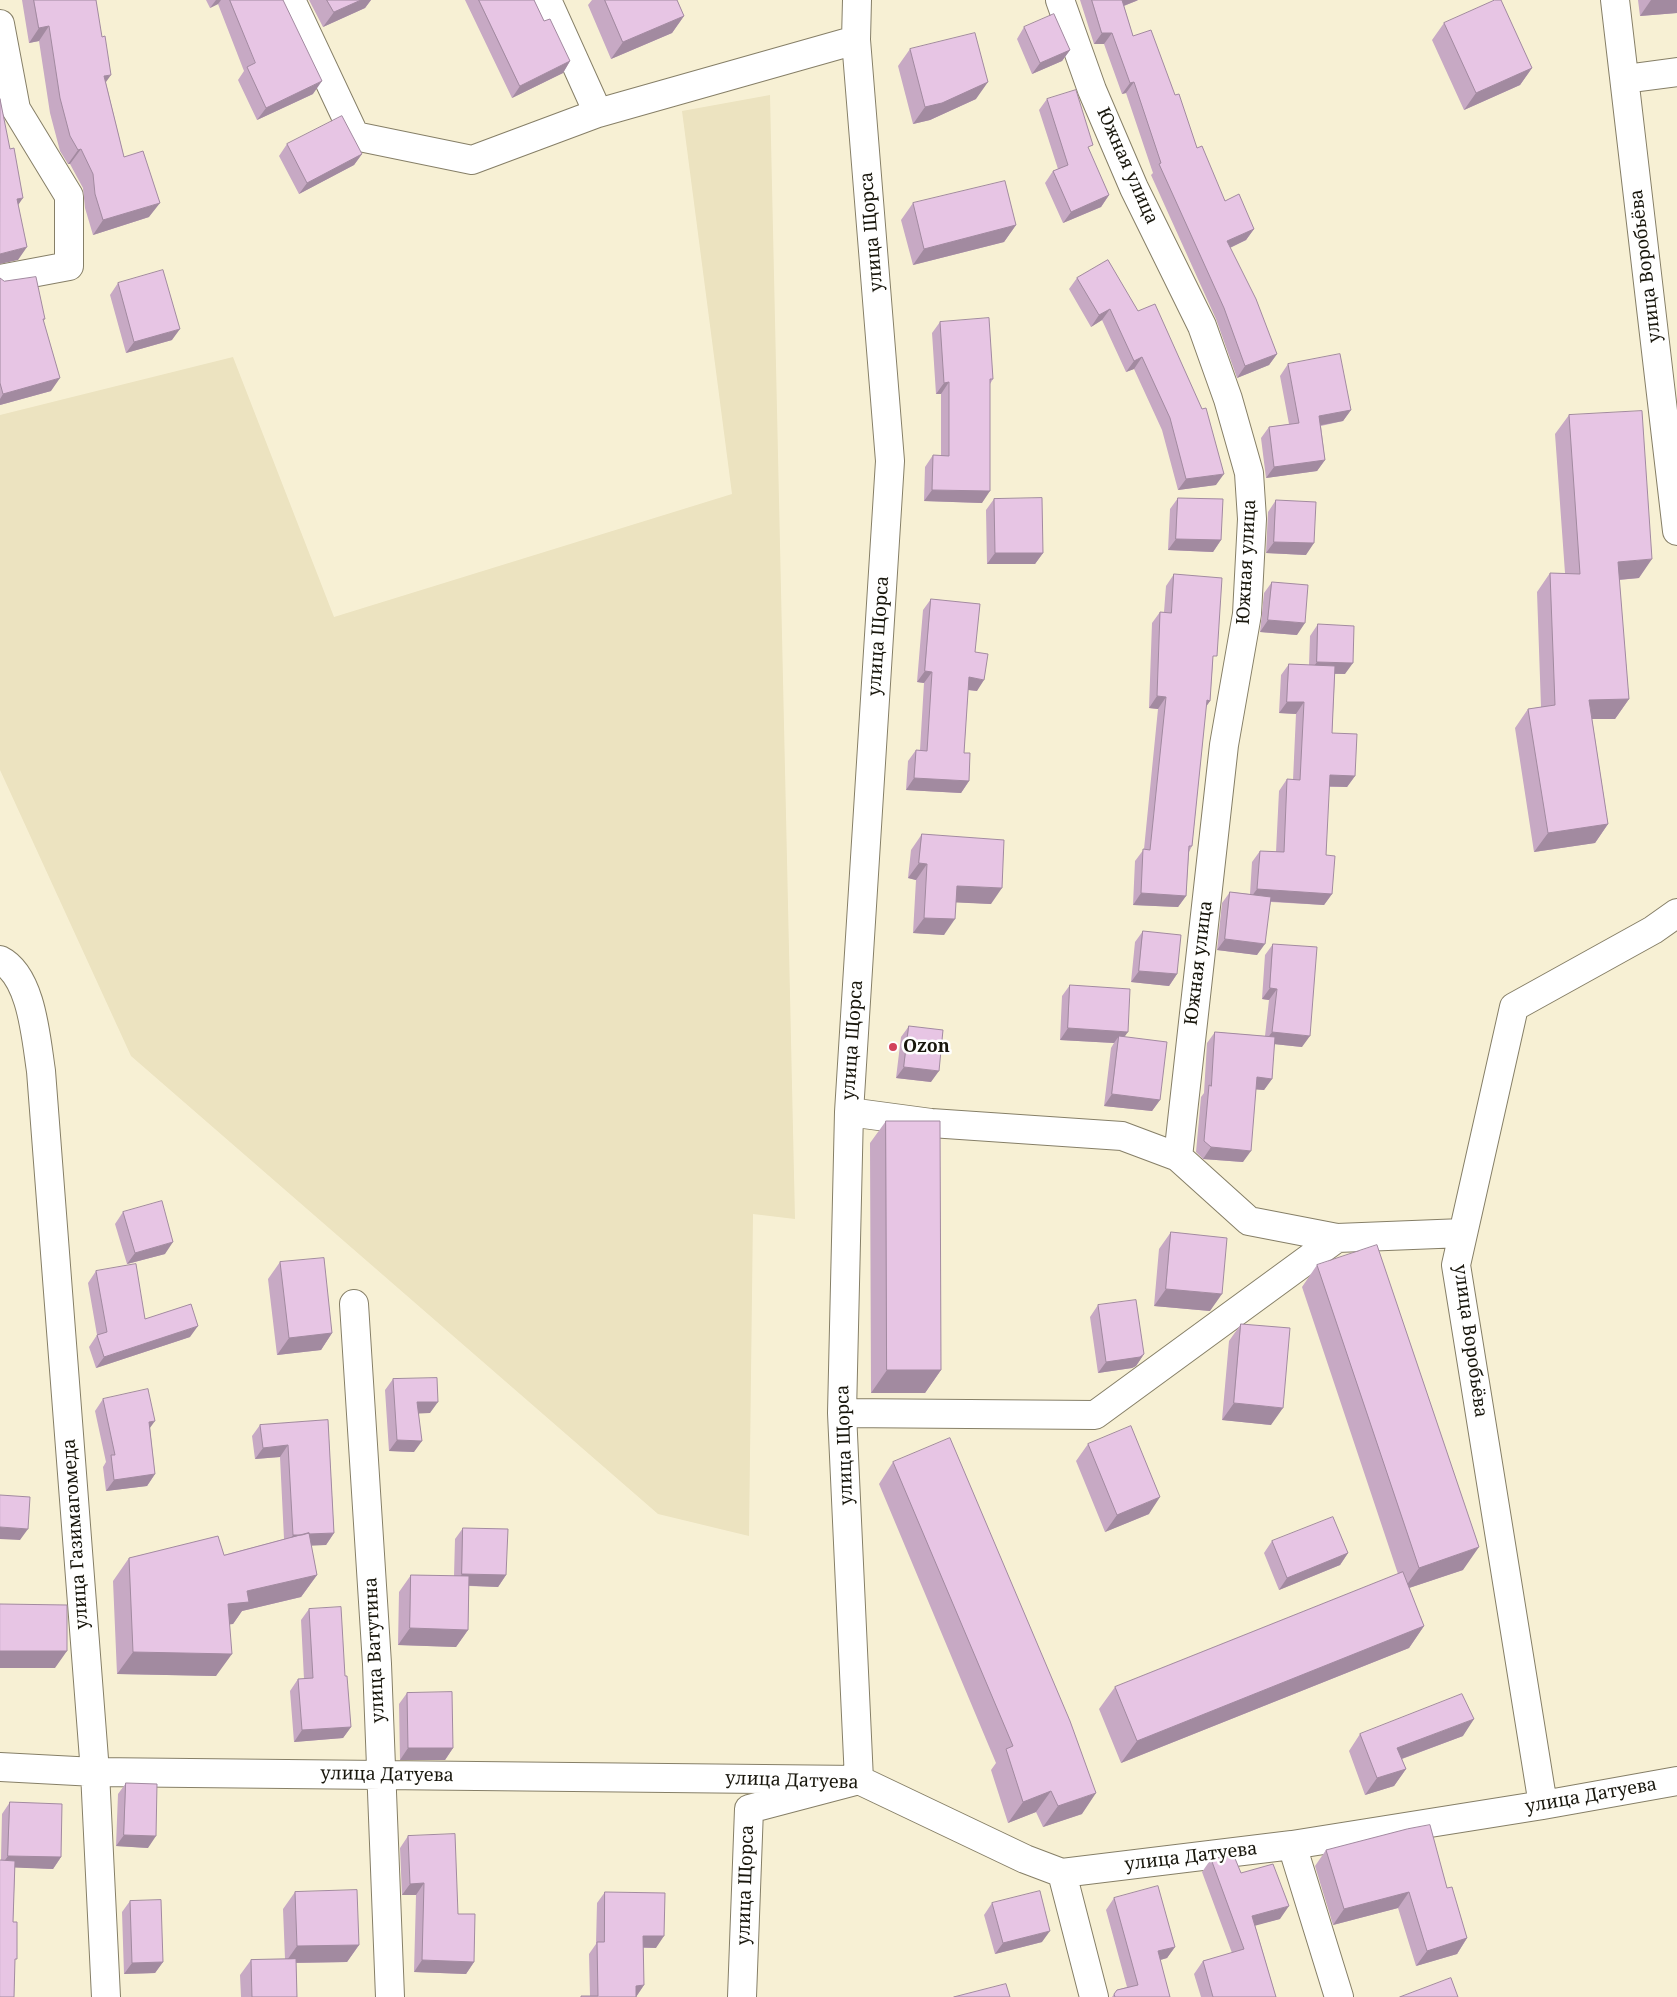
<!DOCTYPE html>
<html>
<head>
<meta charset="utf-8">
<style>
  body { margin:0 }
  canvas { display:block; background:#f7f0d4 }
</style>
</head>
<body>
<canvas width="1677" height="1997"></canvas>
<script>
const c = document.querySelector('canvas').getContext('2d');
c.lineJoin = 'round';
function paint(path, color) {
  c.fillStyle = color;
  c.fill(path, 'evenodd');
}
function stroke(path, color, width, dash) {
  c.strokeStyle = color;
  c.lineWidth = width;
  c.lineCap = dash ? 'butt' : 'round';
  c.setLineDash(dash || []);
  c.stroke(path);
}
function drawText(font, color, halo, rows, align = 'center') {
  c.font = font + ' "Noto Serif",serif';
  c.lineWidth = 5;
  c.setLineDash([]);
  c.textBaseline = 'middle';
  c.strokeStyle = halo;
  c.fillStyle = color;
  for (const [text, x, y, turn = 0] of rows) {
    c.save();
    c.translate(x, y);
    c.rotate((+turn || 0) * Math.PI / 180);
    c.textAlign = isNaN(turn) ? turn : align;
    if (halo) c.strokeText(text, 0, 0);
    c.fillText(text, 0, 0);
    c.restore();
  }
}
paint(new Path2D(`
  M770,95L795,1219L753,1214L749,1536L658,1514L131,1056L0,770V415L233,357L334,617L732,494L682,111Z`), '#ece3c0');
const minor = new Path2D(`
  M291,0L355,136L472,160L598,113L547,0
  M1060,0L1092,90L1134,188L1202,326L1228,399L1249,473L1252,519L1247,614L1224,745L1178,1157
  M1615,0L1677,531
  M0,24L16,109L69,196V266L0,279
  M1625,79L1677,72
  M598,113L856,40
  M0,960C32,976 36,1039 41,1071L95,1772L106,1997
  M849,1112L931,1123L1122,1136L1178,1157L1249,1221L1337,1238L1463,1233
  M354,1304L377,1664L390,1997
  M842,1413L1095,1415L1337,1238
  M0,1767L95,1772L859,1780L1025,1859L1062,1873L1292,1845L1543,1805L1677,1781
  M1543,1805L1456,1265L1514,1007L1653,930L1677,913
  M1292,1845L1339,1997
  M1062,1873L1094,1997
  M742,1997L749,1809L859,1780L842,1413L849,1112L890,461L856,40L857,0`);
stroke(minor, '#867f67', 30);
stroke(minor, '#fff', 28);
paint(new Path2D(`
  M22,0H96L106,83L124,157L149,217L93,235L85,208L83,188L70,164H68L60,151L50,113L39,41L29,43Z
  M206,0H283L313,94L257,120L238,80L244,71L218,4L210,8Z
  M309,0H371L365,8L323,27Z
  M465,0H534L544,21L570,61L563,73L512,98Z
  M592,0H677L684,16L672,33L611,59L588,5Z
  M1080,0H1138L1136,1L1124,6L1133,36L1175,95L1197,148L1225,201L1254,229L1246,240L1230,248L1277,354L1269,365L1237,378L1216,319L1151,175L1153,173L1126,93L1122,94L1104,44H1094Z
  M1638,0H1677V13L1640,16Z
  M1444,23L1532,68L1520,85L1464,110L1432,40Z
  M1024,27L1070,50L1062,61L1032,74L1017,39Z
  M910,49L976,99L930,120L913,124L898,66Z
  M1047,99L1109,195L1101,207L1063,223L1045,183L1053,171L1058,169L1039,110Z
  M287,144L362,154L354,165L299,194L279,156Z
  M913,203L1016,225L1004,242L913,265L901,220Z
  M1108,260L1216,485L1178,490L1162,430L1134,369L1126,372L1102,320L1091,327L1069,289L1077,278Z
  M0,278L45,319L43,321L51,391L0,405Z
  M118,283L172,340L126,353L110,295Z
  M940,322L993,379L990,384L982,503L924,501L925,467L933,455L941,456V394H936L932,333Z
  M1288,364L1351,410L1343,421L1321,426L1325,460L1317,471L1266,478L1261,438L1269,427L1289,424L1280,376Z
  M1569,415L1639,578L1619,580L1629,699L1615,719H1592L1608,824L1595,843L1534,852L1515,728L1528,709L1541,707L1537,592L1550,573H1565L1555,434Z
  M1178,498L1221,540L1213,552L1168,550L1170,509Z
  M994,499L1043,553L1035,564H987L986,510Z
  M1276,500L1306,555L1266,553L1268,512Z
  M1174,574L1213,661L1210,701L1206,707L1192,846L1189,852L1186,896L1178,907L1133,905L1135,861L1144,849L1158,709L1149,708L1152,623L1160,612H1164L1166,586Z
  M1272,582L1297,635L1260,632L1264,593Z
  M931,599L975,652L977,691L968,690L964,753L969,781L961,793L906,790L908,761L916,750H920L924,683L917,682L923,610Z
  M1318,624L1345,674H1335L1332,733L1355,776L1347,787H1329L1326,855L1332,894L1324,905L1271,902L1257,955L1217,950L1222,903L1230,892L1250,894L1252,862L1260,851L1276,852L1279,791L1287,779L1293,780L1296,714L1279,713L1281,675L1289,664L1309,665L1310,636Z
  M922,834L991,904L956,902L944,935L913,933L916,880L908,878L911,850Z
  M1143,931L1177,974L1169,986L1131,982L1135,942Z
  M1273,944L1302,1047L1274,1044L1272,1079L1264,1090L1256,1089L1243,1162L1203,1159L1196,1152L1201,1097L1204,1093L1207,1043L1215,1032L1265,1036L1269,1000L1262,999L1265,955Z
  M1070,985L1124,1037L1160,1100L1152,1111L1104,1106L1111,1048L1114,1043L1060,1040L1062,996Z
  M909,1026L931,1082L896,1078L901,1037Z
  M886,1121L941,1370L925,1393H871L870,1143Z
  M123,1212L165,1254L127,1264L115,1224Z
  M1171,1232L1210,1311L1154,1306L1159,1249Z
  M280,1262L332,1333L321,1350L277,1355L268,1279Z
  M1317,1265L1463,1570L1409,1588L1424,1626L1409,1648L1121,1763L1099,1709L1115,1687L1398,1574L1302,1287Z
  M96,1271L145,1319L190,1337L96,1368L89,1347L97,1335L88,1283Z
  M1098,1305L1144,1354L1136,1366L1132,1368L1098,1373L1090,1317Z
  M1241,1324L1271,1425L1222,1420L1229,1341Z
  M393,1379L430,1413H418L414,1452L389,1451L385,1390Z
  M103,1399L150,1428L155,1474L147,1486L106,1491L103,1467L106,1462L95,1411Z
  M328,1420L334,1533L326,1545H311L317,1575L301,1597L242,1611L233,1624H229L216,1676L117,1674L113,1581L129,1558L224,1555L284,1539L280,1457L255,1459L252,1436L260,1425Z
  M1088,1444L1149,1514L1105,1532L1076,1461Z
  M893,1462L1082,1814L1043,1827L1036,1812L1008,1823L991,1770L996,1763L879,1484Z
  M463,1528L506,1575L498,1587L469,1586L468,1630L456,1647L398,1645L399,1592L411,1575L454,1576L455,1539Z
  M1272,1541L1348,1553L1340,1565L1279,1590L1264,1553Z
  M309,1609L351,1727L343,1738L294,1742L290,1691L298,1679H304L301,1620Z
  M407,1693L453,1748L445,1760H400L399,1704Z
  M1360,1734L1463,1736L1402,1759L1406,1769L1394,1786L1365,1795L1349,1751Z
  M126,1783L148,1848L116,1846L118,1794Z
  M10,1802L61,1857L53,1869L15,1867L13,1922L15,1962L1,1860L2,1814Z
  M408,1836L458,1914L474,1962L466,1974L414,1972L416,1895H402L400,1848Z
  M1326,1850L1447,1888L1467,1938L1457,1954L1416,1966L1398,1908L1333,1925L1315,1866Z
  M1211,1859L1241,1873L1280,1919L1255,1925L1276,1997H1201L1194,1974L1203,1961L1232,1953L1202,1872Z
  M295,1892L359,1945L347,1962L296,1963L297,1997H241L240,1975L251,1960L285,1959L283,1909Z
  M605,1892L656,1948H643L644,1985L636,1997H581V1996H590L589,1954L596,1944L597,1903Z
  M1114,1898L1175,1947L1167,1958L1160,1960L1170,1997H1112L1117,1990L1127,1987L1106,1910Z
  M130,1901L163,1962L155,1973L124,1974L122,1912Z
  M992,1903L1042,1942L995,1954L984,1915Z`), '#c7a9c4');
paint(new Path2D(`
  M216,0H221L218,4L210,8Z
  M361,0H371L365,8L323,27L334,12Z
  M1120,0H1138L1136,1L1113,10Z
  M1651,0H1677V13L1640,16Z
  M684,16L672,33L611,59L623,42Z
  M49,26L39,41L29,43L39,28Z
  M1102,33H1112L1104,44H1094Z
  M1070,50L1062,61L1032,74L1040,63Z
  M570,61L563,73L512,98L520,86Z
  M1532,68L1520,85L1464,110L1476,93Z
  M111,75L101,89L104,76Z
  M322,81L313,94L257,120L266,108Z
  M988,82L976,99L930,120L913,124L925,107Z
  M1134,82L1126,93L1122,94L1130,83Z
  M81,149L70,164H68L78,150Z
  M362,154L354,165L299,194L307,183Z
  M1109,195L1101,207L1063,223L1071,212Z
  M23,198L14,211L17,199Z
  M160,203L149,217L93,235L103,220Z
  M1016,225L1004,242L913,265L924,249Z
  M1254,229L1246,240L1219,253L1227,241Z
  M27,247L18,260L0,264V254Z
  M1110,309L1102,320L1091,327L1099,315Z
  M180,329L172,340L126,353L134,342Z
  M1277,354L1269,365L1237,378L1245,366Z
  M1142,357L1134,369L1126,372L1134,361Z
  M60,378L51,391L0,405V399L3,394Z
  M949,382L941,394H936L944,383Z
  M1351,410L1343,421L1311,427L1319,416Z
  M1325,460L1317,471L1266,478L1274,467Z
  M1224,474L1216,485L1178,490L1186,479Z
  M932,490L990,491L982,503L924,501Z
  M1176,539L1221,540L1213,552L1168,550Z
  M1274,542L1314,543L1306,555L1266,553Z
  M995,553H1043L1035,564H987Z
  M1652,559L1639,578L1605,581L1618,562Z
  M1268,620L1305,623L1297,635L1260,632Z
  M1317,662L1353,663L1345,674L1309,673Z
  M925,671L932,672L924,683L917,682Z
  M969,677L984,680L977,691L961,689Z
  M1157,696L1166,697L1158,709L1149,708Z
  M1629,699L1615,719H1576L1589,700Z
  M1207,700L1210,701L1202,712Z
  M1287,702H1304L1296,714L1279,713Z
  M1330,775L1355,776L1347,787L1322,786Z
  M914,778L969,781L961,793L906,790Z
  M1608,824L1595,843L1534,852L1548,833Z
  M919,863L927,864L916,880L908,878Z
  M957,886L1002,888L991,904L946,902Z
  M1257,889L1332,894L1324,905L1249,900Z
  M1141,893L1186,896L1178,907L1133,905Z
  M924,918L955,919L944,935L913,933Z
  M1225,939L1265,944L1257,955L1217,950Z
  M1139,971L1177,974L1169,986L1131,982Z
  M1270,988L1277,989L1269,1000L1262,999Z
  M1068,1028L1128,1032L1120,1043L1119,1036L1114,1043L1060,1040Z
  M1272,1032L1310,1036L1302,1047L1264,1043Z
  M904,1067L939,1071L931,1082L896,1078Z
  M1257,1077L1272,1079L1264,1090L1249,1089Z
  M1112,1094L1160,1100L1152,1111L1104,1106Z
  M1211,1147L1251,1151L1243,1162L1203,1159Z
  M173,1242L165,1254L127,1264L135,1253Z
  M1166,1289L1222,1294L1210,1311L1154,1306Z
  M198,1326L190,1337L96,1368L104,1357Z
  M332,1333L321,1350L277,1355L289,1338Z
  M1144,1354L1136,1366L1132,1368L1098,1373L1106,1362Z
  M887,1370H941L925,1393H871Z
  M417,1402H438L430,1413L409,1414Z
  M1234,1403L1283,1408L1271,1425L1222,1420Z
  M155,1421L147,1432L149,1422Z
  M397,1440L422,1441L414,1452L389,1451Z
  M288,1445L280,1457L255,1459L263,1448Z
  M155,1474L147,1486L106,1491L114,1480Z
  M1160,1497L1149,1514L1105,1532L1117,1515Z
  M0,1527L28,1529L20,1540L0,1539Z
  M334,1533L326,1545L285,1547L293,1535Z
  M1479,1547L1463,1570L1403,1590L1419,1568Z
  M1348,1553L1340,1565L1279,1590L1287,1578Z
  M462,1574L506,1575L498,1587L454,1585Z
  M317,1575L301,1597L242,1611L233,1624L212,1627L228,1604L247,1591Z
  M1424,1626L1409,1648L1121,1763L1137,1741Z
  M410,1628L468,1630L456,1647L398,1645Z
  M0,1651H67L55,1668H0Z
  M133,1652L232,1654L216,1676L117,1674Z
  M1474,1719L1463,1736L1385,1765L1397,1748Z
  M351,1727L343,1738L294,1742L302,1730Z
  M408,1748H453L445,1760H400Z
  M1406,1769L1394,1786L1365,1795L1377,1778Z
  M1051,1791L1036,1812L1008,1823L1023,1802Z
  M1096,1793L1082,1814L1043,1827L1058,1806Z
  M124,1835L156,1836L148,1848L116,1846Z
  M8,1856L61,1857L53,1869L0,1867Z
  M424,1883L416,1895H402L410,1884Z
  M1409,1892L1398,1908L1333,1925L1344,1909Z
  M1289,1906L1280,1919L1243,1929L1252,1916Z
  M1050,1931L1042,1942L995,1954L1003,1943Z
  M643,1936H664L656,1948L635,1947Z
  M1467,1938L1457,1954L1416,1966L1427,1951Z
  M359,1945L347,1962L285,1963L297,1946Z
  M1175,1947L1167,1958L1150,1963L1158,1951Z
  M422,1960L474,1962L466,1974L414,1972Z
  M163,1962L155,1973L124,1974L132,1963Z
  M644,1985L636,1997H628L636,1986Z`), '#a28aa0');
const building = new Path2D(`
  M34,0H96L102,37L105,36L111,75L104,76L124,157L143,151L160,203L103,220L95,194L93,174L81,149L78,150L70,136L60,98L49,26L39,28Z
  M230,0H283L322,81L266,108L247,67L255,63Z
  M327,0H361L334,12Z
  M479,0H534L544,21L550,19L570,61L520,86Z
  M605,0H677L684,16L623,42Z
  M1092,0H1122L1133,36L1151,30L1175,95L1179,94L1197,148L1202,146L1225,201L1239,194L1254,229L1227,241L1256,299L1277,354L1245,366L1224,308L1159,164L1161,163L1134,82L1130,83L1112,33H1102Z
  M1495,0H1501L1532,68L1476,93L1444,23Z
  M1054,14L1070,50L1040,63L1024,27Z
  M975,33L988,82L942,103L925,107L910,49Z
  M1076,90L1093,145L1088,147L1109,195L1071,212L1053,171L1068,165L1047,99Z
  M0,99L10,149L14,148L23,198L17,199L27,247L0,254Z
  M342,116L362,154L307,183L287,144Z
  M1005,181L1016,225L924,249L913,203Z
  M1108,260L1138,311L1155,304L1202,409L1206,408L1224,474L1186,479L1170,418L1142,357L1134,361L1110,309L1099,315L1077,278Z
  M163,270L180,329L134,342L118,283Z
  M36,277L45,319H43L60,378L3,394L0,383V278L4,281Z
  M989,318L993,379H990V491L932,490L933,455L949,456V382L944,383L940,322Z
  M1340,354L1351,410L1319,416L1325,460L1274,467L1269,427L1299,423L1288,364Z
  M1642,411L1652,559L1618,562L1629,699L1589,700L1608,824L1548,833L1528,709L1555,705L1550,573L1580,574L1569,415Z
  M1042,498L1043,553H995L994,499Z
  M1178,498L1223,499L1221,540L1176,539Z
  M1276,500L1316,502L1314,543L1274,542Z
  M1174,574L1222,578L1217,656H1213L1210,701L1207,700L1192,846H1189L1186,896L1141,893L1143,849L1150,850L1166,697L1157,696L1160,612L1171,613Z
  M1272,582L1308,585L1305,623L1268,620Z
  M931,599L980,604L975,652L988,654L984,680L969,677L964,753H970L969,781L914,778L916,750L927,751L932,672L925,671Z
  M1318,624L1354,626L1353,663L1317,662Z
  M1289,664L1335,666L1332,733L1357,734L1355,776L1330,775L1326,855L1335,856L1332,894L1257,889L1260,851L1284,852L1287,779L1300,780L1304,702H1287Z
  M922,834L1004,840L1002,888L957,886L955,919L924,918L927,864L919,863Z
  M1230,892L1271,897L1265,944L1225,939Z
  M1143,931L1181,935L1177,974L1139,971Z
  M1273,944L1317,947L1310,1036L1272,1032L1277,989L1270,988Z
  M1070,985L1130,989L1128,1032L1068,1028Z
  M909,1026L943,1030L939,1071L904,1067Z
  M1215,1032L1275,1037L1272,1079L1257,1077L1251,1151L1211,1147L1204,1141L1209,1085L1211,1086Z
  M1119,1036L1167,1042L1160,1100L1112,1094Z
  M886,1121H940L941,1370H887Z
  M162,1201L173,1242L135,1253L123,1212Z
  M1171,1232L1227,1238L1222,1294L1166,1289Z
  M1377,1245L1479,1547L1419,1568L1317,1265Z
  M324,1258L332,1333L289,1338L280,1262Z
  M136,1264L145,1319L191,1304L198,1326L104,1357L97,1335L107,1332L96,1271Z
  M1136,1300L1144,1354L1140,1357L1106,1362L1098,1305Z
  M1241,1324L1290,1328L1283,1408L1234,1403Z
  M437,1378L438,1402H417L422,1441L397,1440L393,1379Z
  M148,1389L155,1421L149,1422L155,1474L114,1480L111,1455H115L103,1399Z
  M328,1420L334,1533L309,1534V1533L302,1535H293L288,1445L263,1448L260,1425Z
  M1131,1426L1160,1497L1117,1515L1088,1444Z
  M950,1438L1070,1721L1096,1793L1058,1806L1051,1791L1023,1802L1006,1749L1013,1746L893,1462Z
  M0,1495L30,1497L28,1529L0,1527Z
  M1333,1517L1348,1553L1287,1578L1272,1541Z
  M463,1528L508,1529L506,1575L462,1574Z
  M309,1533L317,1575L247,1591L249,1602L228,1604L232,1654L133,1652L129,1558L218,1536L224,1555Z
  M1403,1572L1424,1626L1137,1741L1115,1687Z
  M411,1575L469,1576L468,1630L410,1628Z
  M0,1604L67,1605V1651H0Z
  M341,1607L345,1676H347L351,1727L302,1730L298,1679L313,1678L309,1609Z
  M452,1692L453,1748H408L407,1693Z
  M1462,1694L1474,1719L1397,1748L1406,1769L1377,1778L1360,1734Z
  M126,1783L157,1784L156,1836L124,1835Z
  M10,1802L62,1804L61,1857L8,1856Z
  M1430,1825L1447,1888L1452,1887L1467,1938L1427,1951L1409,1892L1344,1909L1326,1850L1407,1829Z
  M455,1834L458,1914H475L474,1962L422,1960L424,1883L410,1884L408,1836Z
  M1234,1856L1241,1873L1273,1864L1289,1906L1252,1916L1276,1997H1213L1203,1961L1244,1949L1211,1859Z
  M0,1860L15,1861L13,1922H17V1959H15L14,1997H0Z
  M1158,1886L1175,1947L1158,1951L1170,1997H1115L1114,1994L1117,1990L1138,1985L1114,1898Z
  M357,1890L359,1945L297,1946L295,1892Z
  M1040,1891L1050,1931L1003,1943L992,1903Z
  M605,1892L665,1893L664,1936H643L644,1985L636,1986V1997H581V1996H598L597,1942H604Z
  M161,1900L163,1962L132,1963L130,1901Z
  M296,1959L297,1997H252L251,1960Z
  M1451,1978L1458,1997H1400Z
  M1006,1984L1010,1997H954Z`);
paint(building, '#e7c5e4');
stroke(building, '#a28aa0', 1);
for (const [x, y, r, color] of [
  [893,1047,5,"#d2425a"]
]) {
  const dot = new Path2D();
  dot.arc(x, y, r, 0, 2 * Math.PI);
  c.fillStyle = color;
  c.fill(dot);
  stroke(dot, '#fff', 2);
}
drawText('18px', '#18160c', '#fff', [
  ["Южная улица",1127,166,66],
  ["улица Щорса",872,232,-95],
  ["улица Воробьёва",1646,266,-97],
  ["Южная улица",1247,562,-87],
  ["улица Щорса",879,636,-86],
  ["Южная улица",1199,963,-83],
  ["улица Щорса",853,1040,-86],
  ["улица Воробьёва",1470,1341,82],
  ["улица Щорса",845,1445,-92],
  ["улица Газимагомеда",76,1534,-94],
  ["улица Ватутина",375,1650,-93],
  ["улица Датуева",387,1775,1],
  ["улица Датуева",792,1781,2],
  ["улица Датуева",1591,1796,-10],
  ["улица Датуева",1191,1857,-7],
  ["улица Щорса",746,1885,-88]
]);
drawText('bold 18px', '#18160c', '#fff', [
  ["Ozon",903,1047]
], 'left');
</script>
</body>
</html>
